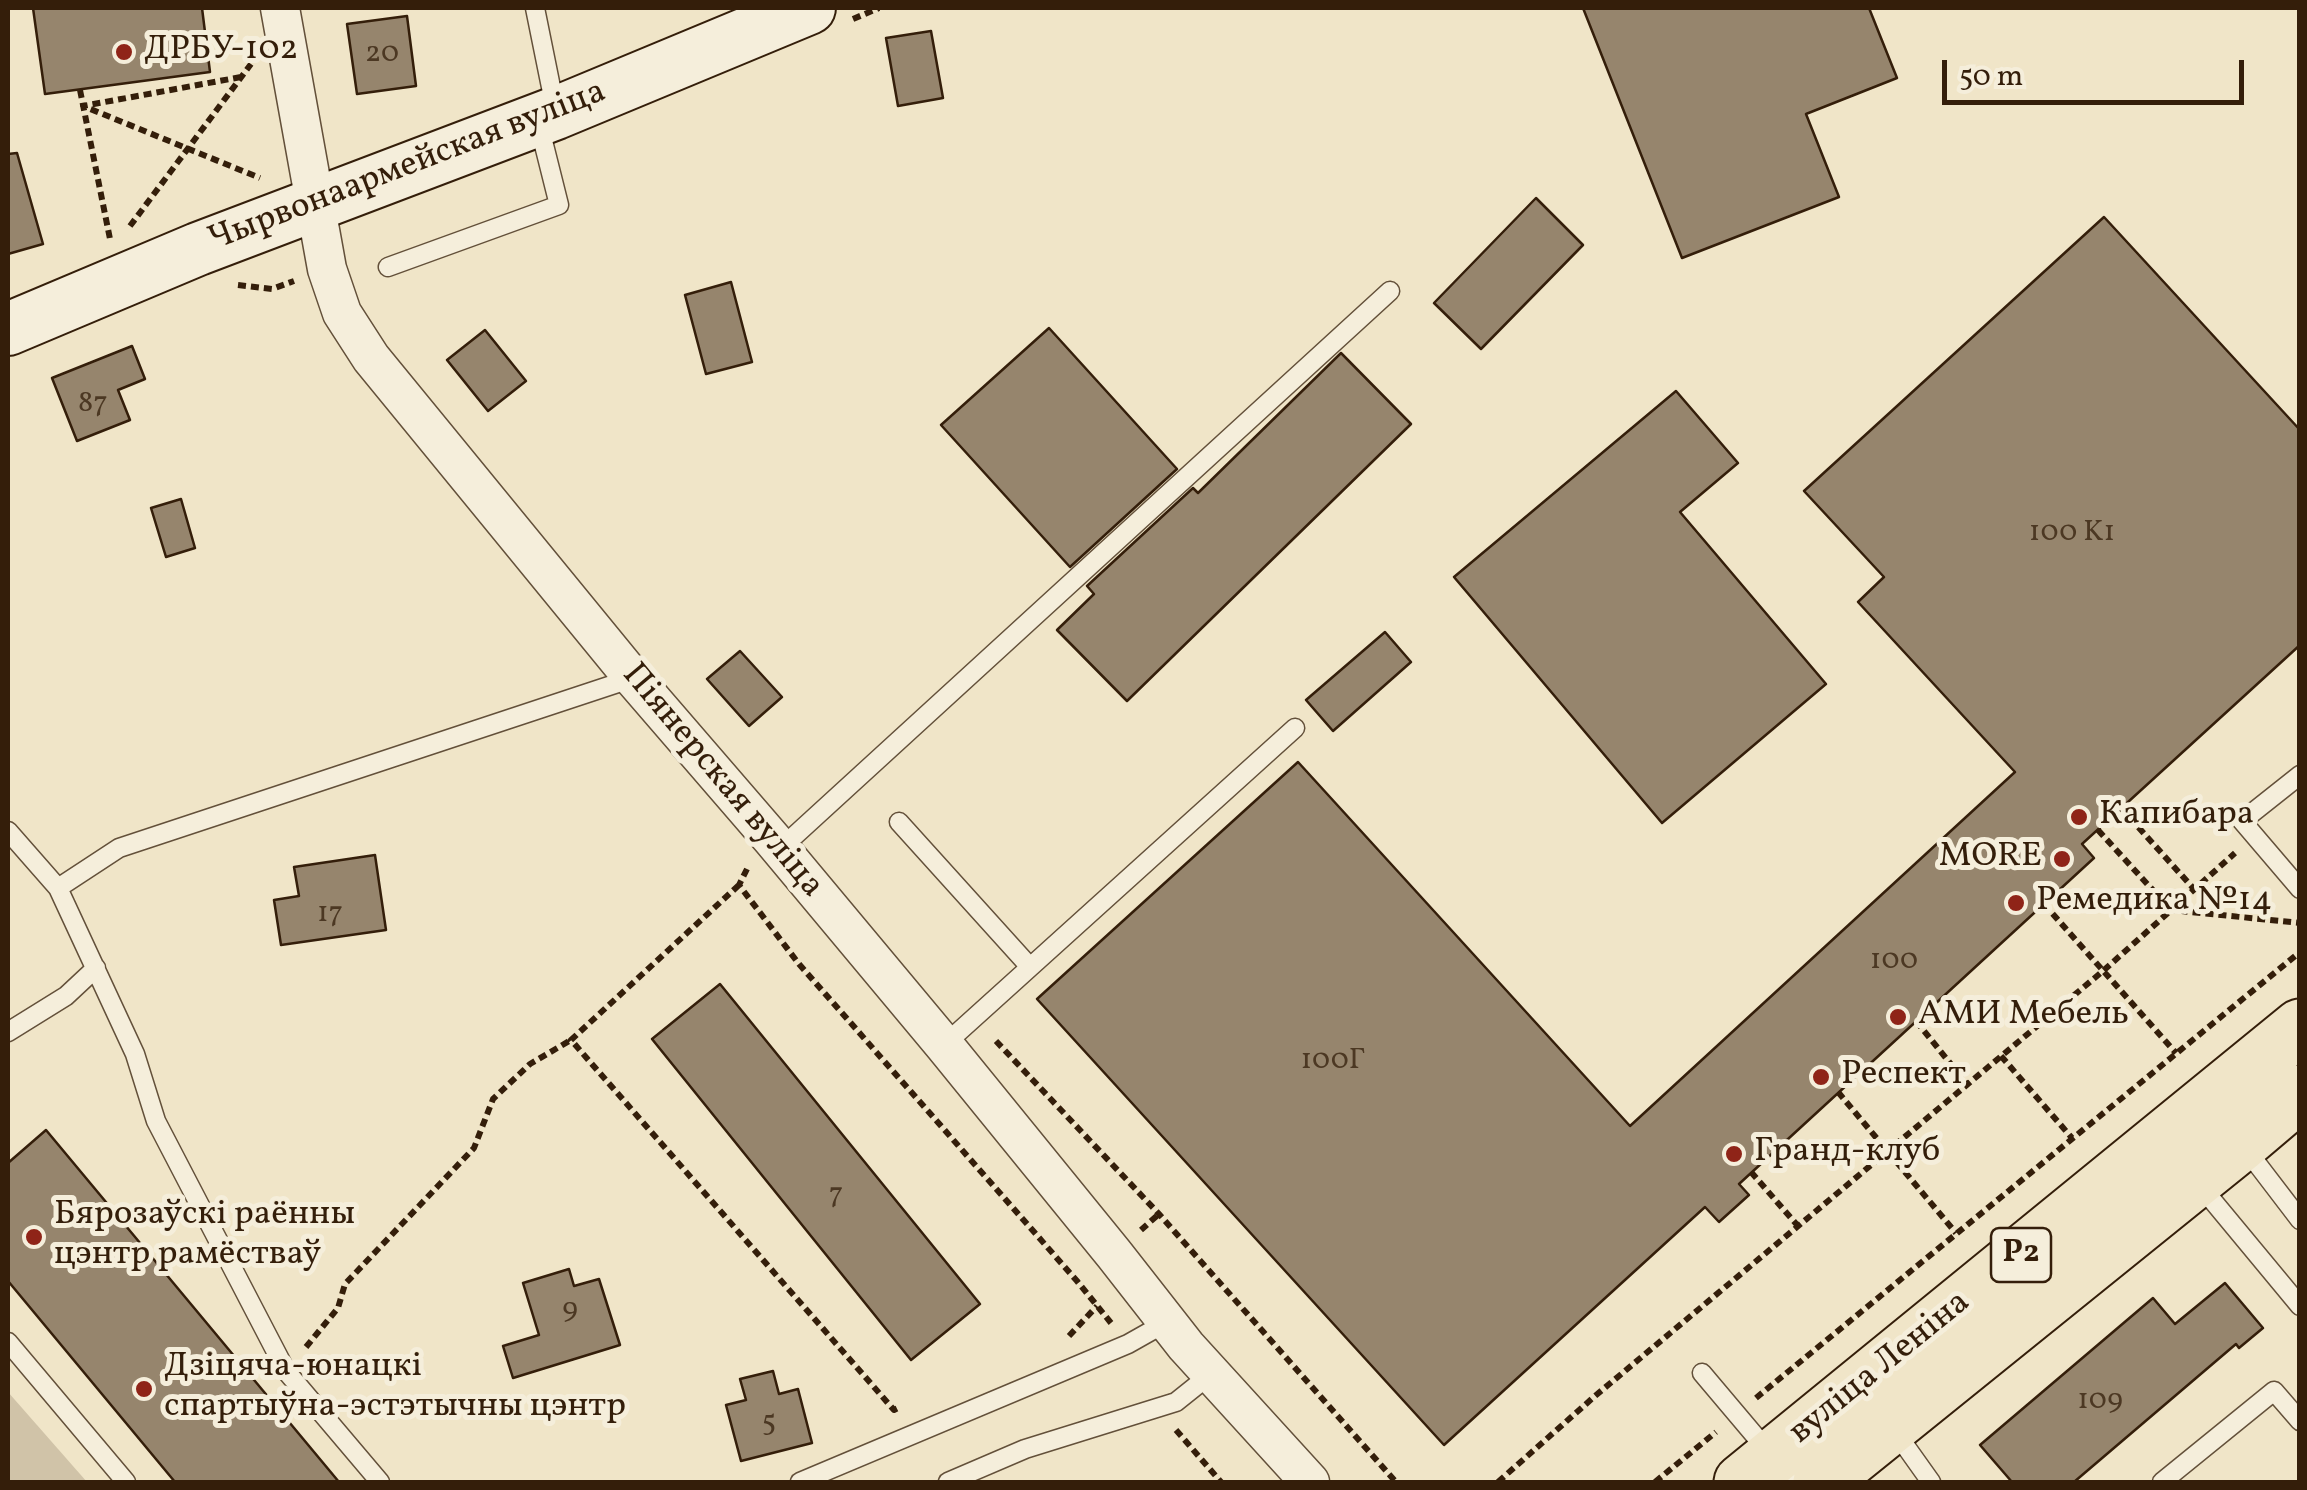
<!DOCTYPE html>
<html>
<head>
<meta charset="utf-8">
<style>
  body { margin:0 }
  #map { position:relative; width:2307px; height:1490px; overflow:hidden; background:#f0e5c8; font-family:Vollkorn,serif }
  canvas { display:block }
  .frame { position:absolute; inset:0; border:10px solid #341e0a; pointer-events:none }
  .scale { position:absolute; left:1942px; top:60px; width:302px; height:45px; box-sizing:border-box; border:5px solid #341e0a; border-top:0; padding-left:12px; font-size:30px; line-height:35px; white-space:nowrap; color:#341e0a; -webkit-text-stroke:8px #f5eedb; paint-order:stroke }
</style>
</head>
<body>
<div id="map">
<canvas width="2307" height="1490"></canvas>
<div class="frame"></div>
<div class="scale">50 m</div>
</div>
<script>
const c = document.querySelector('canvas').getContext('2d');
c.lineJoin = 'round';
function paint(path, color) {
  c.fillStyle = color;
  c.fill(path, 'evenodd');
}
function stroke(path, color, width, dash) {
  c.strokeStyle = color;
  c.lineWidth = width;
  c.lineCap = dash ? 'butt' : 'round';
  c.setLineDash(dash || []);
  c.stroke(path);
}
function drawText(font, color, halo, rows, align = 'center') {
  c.font = font + ' Vollkorn,serif';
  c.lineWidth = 10;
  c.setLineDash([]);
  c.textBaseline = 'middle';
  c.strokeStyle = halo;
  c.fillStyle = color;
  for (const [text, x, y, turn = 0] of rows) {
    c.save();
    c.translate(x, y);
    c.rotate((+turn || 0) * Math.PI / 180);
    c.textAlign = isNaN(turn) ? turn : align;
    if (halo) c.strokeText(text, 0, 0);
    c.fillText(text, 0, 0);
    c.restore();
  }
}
paint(new Path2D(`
  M8,1392L87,1482H8Z`), '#d0c3a8');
const building = new Path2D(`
  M33,8H202L210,72L45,94Z
  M1583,8H1869L1897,78L1806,114L1839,197L1682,258Z
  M407,16L416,86L357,94L347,24Z
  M931,31L943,98L898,106L886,38Z
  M17,153L43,244L8,254V154Z
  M1536,198L1583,245L1481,349L1434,303Z
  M2104,217L2300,430V645L2082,844L2094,858L1739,1184L1749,1195L1719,1222L1705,1207L1444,1445L1037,999L1298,762L1630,1126L2015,772L1858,602L1884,577L1804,491Z
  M731,282L752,362L706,374L685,295Z
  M1049,328L1177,469L1070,567L941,425Z
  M485,330L526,381L488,411L447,360Z
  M132,346L145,379L118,390L130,420L77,441L52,378Z
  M1341,353L1411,424L1127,701L1057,630L1094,594L1087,586L1193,488L1198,493Z
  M1676,391L1738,463L1680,512L1826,684L1662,823L1454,577Z
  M181,499L195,548L166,557L151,508Z
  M1385,632L1411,662L1333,731L1306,700Z
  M740,651L782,697L749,726L707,679Z
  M375,855L386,930L281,945L274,900L299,896L294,867Z
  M720,984L980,1304L911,1360L652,1039Z
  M46,1130L339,1482H175L8,1281V1163Z
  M569,1269L574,1286L599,1279L620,1345L513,1378L503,1346L539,1335L523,1283Z
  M2225,1283L2263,1328L2239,1348L2236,1344L2074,1482H2012L1980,1445L2153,1298L2175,1324Z
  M773,1371L779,1394L798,1389L812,1443L741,1461L726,1405L746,1400L740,1379Z`);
paint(building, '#96856d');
stroke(building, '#341e0a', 2.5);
const service = new Path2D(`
  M535,8L555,107
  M388,267L559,205L539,125
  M2300,775L2242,821L2300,889
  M899,822L1030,967
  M8,831L58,888
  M780,849L1390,291
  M8,1032L66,996L96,968
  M944,1045L1295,728
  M2245,1148L2300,1220
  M2198,1183L2300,1306
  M8,1342L126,1482
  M1702,1373L1794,1482
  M1894,1430L1931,1482
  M380,1482L286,1371L156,1121L135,1054L58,888L119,848L633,678
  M800,1482L1128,1344L1167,1322
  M948,1482L1025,1449L1176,1402L1211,1374
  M2162,1482L2274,1391L2300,1421`);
const minor = new Path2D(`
  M280,8L327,269L342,313L371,358L633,678L772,839L944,1045L1114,1254L1186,1346L1310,1482`);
const secondary = new Path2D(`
  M8,329L198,249L556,113L809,8`);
const primary = new Path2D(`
  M1742,1482L2300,1027
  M1821,1482L2241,1143L2300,1093`);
stroke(service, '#63503a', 21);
stroke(minor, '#63503a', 41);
stroke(secondary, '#341e0a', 56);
stroke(primary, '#341e0a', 59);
stroke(new Path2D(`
  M853,19L879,8
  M241,77L83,106L260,178
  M80,90L110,239
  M130,226L251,64
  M238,285L272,289L294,281
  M2121,808L2194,889
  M2098,830L2171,910L2300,923
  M747,869L739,885L799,964L1077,1281L1111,1323
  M739,885L571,1040L894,1410L898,1408
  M2044,904L2176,1053
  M1916,1021L1967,1084
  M996,1041L1159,1214L1396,1482
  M2001,1056L2072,1138
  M1838,1092L1956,1233
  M1751,1172L1798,1226
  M1141,1230L1159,1214
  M1069,1336L1097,1306
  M306,1347L338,1308L345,1284L474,1148L493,1099L530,1064L571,1040
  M1756,1398L2300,952
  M1176,1430L1221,1482
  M1498,1482L1595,1396L2103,971L2235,853
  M1655,1482L1716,1432`), '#341e0a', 6, [8, 5]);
stroke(service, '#f5eedb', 18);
stroke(minor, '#f5eedb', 38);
stroke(secondary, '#f5eedb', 52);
stroke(primary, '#f0e5c8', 55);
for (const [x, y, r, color] of [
  [124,52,10,"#8f2418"],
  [2079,817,10,"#8f2418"],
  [2062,859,10,"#8f2418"],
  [2016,903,10,"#8f2418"],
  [1898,1017,10,"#8f2418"],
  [1821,1077,10,"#8f2418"],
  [1734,1154,10,"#8f2418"],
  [34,1237,10,"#8f2418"],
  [144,1389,10,"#8f2418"]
]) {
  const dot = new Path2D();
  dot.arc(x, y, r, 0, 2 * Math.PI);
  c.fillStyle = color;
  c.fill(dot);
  stroke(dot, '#f5eedb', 4);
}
drawText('30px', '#4c3823', null, [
  ["20",382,55],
  ["87",93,405],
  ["100 K1",2072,534],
  ["17",330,915],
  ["100",1894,962],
  ["100Г",1333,1062],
  ["7",836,1196],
  ["9",570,1311],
  ["109",2100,1402],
  ["5",769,1424]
]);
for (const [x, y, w] of [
  [2021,1255,60]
]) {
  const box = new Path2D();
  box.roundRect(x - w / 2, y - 27, w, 54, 8);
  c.fillStyle = '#f5eedb';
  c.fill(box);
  stroke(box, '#341e0a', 2.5);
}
drawText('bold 32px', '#341e0a', null, [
  ["Р2",2021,1255]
]);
drawText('35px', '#341e0a', '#f5eedb', [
  ["ДРБУ-102",144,52],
  ["Капибара",2099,817],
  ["MORE",2042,859,"right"],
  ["Ремедика №14",2036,903],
  ["АМИ Мебель",1918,1017],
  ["Респект",1841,1077],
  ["Гранд-клуб",1754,1154],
  ["Бярозаўскі раённы",54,1217],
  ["цэнтр рамёстваў",54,1257],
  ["Дзіцяча-юнацкі",164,1369],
  ["спартыўна-эстэтычны цэнтр",164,1409]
], 'left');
drawText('35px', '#341e0a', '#f5eedb', [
  ["Чырвонаармейская вуліца",408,168,-21],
  ["Піянерская вуліца",721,782,50],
  ["вуліца Леніна",1881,1369,-39]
]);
</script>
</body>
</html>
